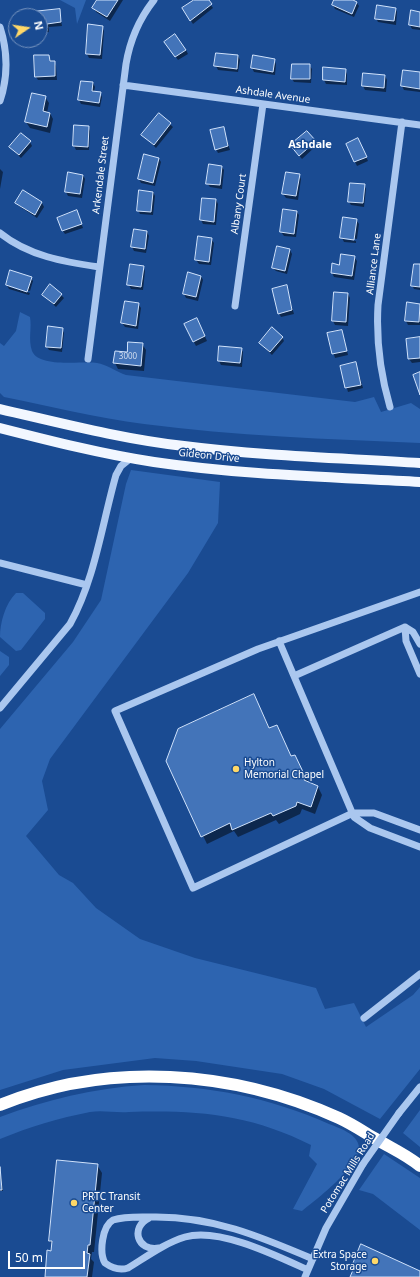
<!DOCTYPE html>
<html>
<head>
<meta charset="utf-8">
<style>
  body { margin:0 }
  #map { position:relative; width:420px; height:1277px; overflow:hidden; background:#1a4b92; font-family:"Noto Sans",sans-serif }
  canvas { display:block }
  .north { position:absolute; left:8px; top:8px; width:40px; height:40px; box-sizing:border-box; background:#1a4b92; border:1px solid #7693be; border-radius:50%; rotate:77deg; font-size:11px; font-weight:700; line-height:16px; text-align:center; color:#fff }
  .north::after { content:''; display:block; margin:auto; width:14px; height:18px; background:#ffd868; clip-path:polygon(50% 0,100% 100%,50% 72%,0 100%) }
  .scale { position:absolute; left:8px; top:1251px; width:77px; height:18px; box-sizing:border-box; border:2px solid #fff; border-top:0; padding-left:5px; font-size:12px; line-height:14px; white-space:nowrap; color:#fff; -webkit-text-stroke:3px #1a4b92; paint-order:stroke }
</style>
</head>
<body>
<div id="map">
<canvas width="420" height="1277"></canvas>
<div class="north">N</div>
<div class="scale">50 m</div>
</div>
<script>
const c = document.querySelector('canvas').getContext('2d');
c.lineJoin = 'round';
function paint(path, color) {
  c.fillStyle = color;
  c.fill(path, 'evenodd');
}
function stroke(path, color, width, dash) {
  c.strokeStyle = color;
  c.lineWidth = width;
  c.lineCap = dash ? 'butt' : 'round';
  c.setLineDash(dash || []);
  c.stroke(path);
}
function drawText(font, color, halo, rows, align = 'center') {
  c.font = font + ' "Noto Sans",sans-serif';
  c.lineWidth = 3;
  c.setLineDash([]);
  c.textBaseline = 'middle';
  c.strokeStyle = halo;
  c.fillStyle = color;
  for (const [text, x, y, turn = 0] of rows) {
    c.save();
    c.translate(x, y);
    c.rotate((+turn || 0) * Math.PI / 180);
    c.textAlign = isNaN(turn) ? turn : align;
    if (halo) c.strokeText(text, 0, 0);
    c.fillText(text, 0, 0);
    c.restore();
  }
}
paint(new Path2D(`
  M60,0H86L77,24L75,8Z
  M20,312L30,317C32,328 28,339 32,351C39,368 81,361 97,363C106,364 117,372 126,375L355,402L374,397L381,412L411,403L420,409V443C328,439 235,436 144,424C97,418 50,406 4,397L0,393V343L4,346L16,331Z
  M131,470L220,482L218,523L188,573L50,759L42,781L48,810L26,836L59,875L73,883L96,908L140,939L195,958L316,988L325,1009L354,1003L366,1027L413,995L420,987V1069L380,1119L324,1089L282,1074L196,1061L155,1058L63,1070L0,1090V729L73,642L101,600L126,484Z
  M16,593H23L45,613V619L21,650L16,651L0,637C0,623 5,604 16,593Z
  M0,651L9,657V665L0,676Z
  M144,1085C210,1086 268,1097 329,1124C339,1128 358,1134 359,1147C361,1165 316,1200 302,1211L293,1209L317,1164L309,1156L311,1145C249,1114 197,1110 129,1112C115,1113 103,1110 90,1112C59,1118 29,1127 0,1139V1117C46,1100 94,1088 144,1085Z
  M420,1110V1147L403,1133Z
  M384,1154L420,1178V1230L373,1194L359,1190Z`), '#2d64b0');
paint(new Path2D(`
  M98,0H123L110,21L96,12L94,8Z
  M196,0H207L213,8L193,24L185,12Z
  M335,0H351L357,3L359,6L354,17L335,9L333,5Z
  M395,8L397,12L396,25L378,22L376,18Z
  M59,10L62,26L49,27V32L40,33V16H33Z
  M420,13V30L412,29L410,25Z
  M102,27L104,31L102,59L89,58L87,54Z
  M168,46L186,50L188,54L178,60Z
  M49,56L51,62H54L56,66L57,80H38L36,77Z
  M238,56L240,60L238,72L218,70L216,66Z
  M274,60L276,64L275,75L254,72L252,68Z
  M309,65L312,69L311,83L294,82L292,79Z
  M345,70L347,74V85L326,84L324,80Z
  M404,71L420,73V92L404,90L402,86Z
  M385,76L387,80L386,92L365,90L363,86Z
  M93,83L95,87L94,92L100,93L102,97L100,107L81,104L79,100Z
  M45,97L49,103L47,113H50L53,119L50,133L30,128L26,122Z
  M159,114L173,127L156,148L143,135Z
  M88,127L90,131L89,150H76L74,146Z
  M223,128L230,150L218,153L216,149Z
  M315,141L317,145L302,159L291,146Z
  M30,142L32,146L21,158L10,147Z
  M360,143L368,161L357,166L347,145Z
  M159,159L161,162L155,186L141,183L139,179Z
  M222,167L224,170L222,189L210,187L207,183Z
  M0,169L3,172L0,189Z
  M83,175L85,179L82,198L68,196L66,192Z
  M299,175L301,179L298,200L286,198L283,194Z
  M364,185L366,189L364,207L351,205L349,202Z
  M23,191L42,203L44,207L37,218L19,206L16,203Z
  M153,192L155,196L153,215L140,214L138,210Z
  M203,199L216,200L218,204L216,225L203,224L201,220Z
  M296,211L299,215L296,237L284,236L281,232Z
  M78,215L83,228L65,234L63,231Z
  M356,220L359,224L357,239L343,237V239L356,241V243L344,242L342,238Z
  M147,232L149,236L146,253L134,251L132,247Z
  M211,239L214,243L211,265L199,264L196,260Z
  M290,250L292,254L287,274L276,271L273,268Z
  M354,257L357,261L354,280L334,277L332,273Z
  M420,265V290L414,289L412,285Z
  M143,267L145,271L143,290L131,289L129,285Z
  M201,276L203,280L198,301L186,298L184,294Z
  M31,278L33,281L30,291L9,285V287L30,293L29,295L9,289L7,285Z
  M51,285L64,298L56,307L43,295Z
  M286,286L294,314L281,317L279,313Z
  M348,294L350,298L348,326L335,325L333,321Z
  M125,302L138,304L141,308L138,329L125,327L122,323Z
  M419,304L420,325H408L406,321Z
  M199,323L207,341L196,346L185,325Z
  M62,329L64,333L62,352L49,350L47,347Z
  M342,331L348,355L335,358L328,334Z
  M282,337L284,341L272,355L260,343Z
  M420,338V362L412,363L409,359Z
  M142,344L146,350L144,371L118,369L115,363Z
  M241,349L243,352L242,367L221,365L219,361Z
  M356,364L363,388L348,392L341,367Z
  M254,696L270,729L291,757L299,764L309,783L318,787L322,795L315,814L302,809L300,814L279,824L276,820L238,837L234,831L207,844L167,761Z
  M97,1165L102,1173L94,1252H92L91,1259L94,1262L92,1277H46L52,1252L53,1245L50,1241Z
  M0,1167L3,1191H0Z`), '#0007');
const building = new Path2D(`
  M97,0H118L107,17L92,8Z
  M194,0H209L212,4L190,21L182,8Z
  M334,0H353L357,2L352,14L332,5Z
  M377,5L396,8L394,21L375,19Z
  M60,9L61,22L47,24V28L40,29V16H32V12Z
  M411,10L420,12V27L409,25Z
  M88,24L103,26L100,55L86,54Z
  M175,34L186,50L175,57L164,42Z
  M216,53L238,55L237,69L214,66Z
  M34,55H49L50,61H55V76L35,77Z
  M253,55L275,59L273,72L251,68Z
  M292,64H310V79H291Z
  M323,67L346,69L345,82L323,80Z
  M403,70L420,72V89L401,86Z
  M363,73L385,75L384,88L362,86Z
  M81,81L93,82L92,91L101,92L99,103L78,100Z
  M32,93L46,96L43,111L50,113L47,127L25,122Z
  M159,113L171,123L154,145L141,135Z
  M74,125L89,126L88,147L73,146Z
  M224,127L228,146L215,150L210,130Z
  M307,131L316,141L299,156L290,145Z
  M21,133L31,141L19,155L9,147Z
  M358,138L367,157L354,162L346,144Z
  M144,154L159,158L153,183L138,179Z
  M209,164L222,166L220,185L206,184Z
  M68,172L83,175L80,194L65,192Z
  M286,172L300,174L296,196L282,194Z
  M350,183L365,184L363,203L348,202Z
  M23,190L42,202L35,215L15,203Z
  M139,190L153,192L151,212L137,211Z
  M202,198L216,199L214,222L200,220Z
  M283,209L297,211L294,234L280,232Z
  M77,210L82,224L62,231L57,218Z
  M343,217L357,219L354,240L340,238Z
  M134,229L147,231L145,249L131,247Z
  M198,236L212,238L209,262L195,260Z
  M277,246L290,249L285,271L272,268Z
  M341,254L355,256L352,276L331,273L332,263L339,265Z
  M130,264L144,266L141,287L127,285Z
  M414,264H420V287L411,286Z
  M10,270L32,277L27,292L6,285Z
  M188,272L201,276L196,297L183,294Z
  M50,284L62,294L54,304L42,295Z
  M287,285L292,310L278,314L272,289Z
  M334,292L348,293L346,322L332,321Z
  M125,301L139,303L136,326L121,323Z
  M407,302L420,304L419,322L405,321Z
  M197,318L205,336L193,342L184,324Z
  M48,326L63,328L61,348L46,347Z
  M272,327L283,337L270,352L259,343Z
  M342,330L347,351L332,354L327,333Z
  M420,337V358L408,359L406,339Z
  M128,342L143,343L141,366L113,363L115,351L127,352Z
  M219,346L242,348L240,363L218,361Z
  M356,362L361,385L345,388L340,366Z
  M420,372V395L413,375Z
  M254,694L269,728L277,725L291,756L295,755L305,776L304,780L318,786L311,807L297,802L296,806L273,816L271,813L232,830L230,823L201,837L166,761L178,729Z
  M57,1160L98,1164L90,1245H88L87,1253L90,1254L87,1277H45L47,1250L51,1251L52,1241H49Z
  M0,1167L2,1190H0Z
  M361,1244L420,1271V1277H350L353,1270L351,1269Z`);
paint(building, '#4374b9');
stroke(building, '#d0e2fb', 1);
stroke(new Path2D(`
  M0,27C8,52 8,77 0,101
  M123,85L420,125
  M0,233C28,256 65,262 99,267
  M235,306L263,104
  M88,359L126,64C130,40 139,19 154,0
  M390,407C380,373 376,341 378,305L402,122
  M0,563L87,585
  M420,592L258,649L115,711L193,888L353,813H374L420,830
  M405,627L406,641L420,674
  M279,641L354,817L370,828L420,847
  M294,676L405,627L413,632L420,644
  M0,708L70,624C95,579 102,524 116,475L121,466L131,458
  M364,1018L420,974
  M399,1113L420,1087
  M149,1218C130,1227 137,1252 159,1248
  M308,1270C277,1256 219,1227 185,1237C165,1243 146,1257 128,1268C119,1271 112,1268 105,1263C99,1253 102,1226 113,1220C125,1216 140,1217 152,1217C212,1216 259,1236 313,1259
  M305,1277L326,1228L363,1164`), '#aac7ef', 7);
stroke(new Path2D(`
  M0,409C61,423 122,439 184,446C262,456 341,458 420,463
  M0,428C51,441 102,454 154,462C242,475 331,477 420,482`), '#f2f7ff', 10);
stroke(new Path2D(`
  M0,1105C108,1061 233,1070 339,1118C352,1124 364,1132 376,1139C391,1148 407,1155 420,1166`), '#fff', 12);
stroke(new Path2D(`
  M363,1164L399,1113`), '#aac7ef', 7);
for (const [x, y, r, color] of [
  [236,769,4,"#ffd868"],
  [74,1203,4,"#ffd868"],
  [375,1261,4,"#ffd868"]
]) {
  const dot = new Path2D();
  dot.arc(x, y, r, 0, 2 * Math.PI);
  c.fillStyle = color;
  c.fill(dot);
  stroke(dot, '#1a4b92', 1.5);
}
drawText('8px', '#d0dcee', null, [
  ["3000",128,357]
]);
drawText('10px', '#fff', '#1a4b92', [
  ["Ashdale Avenue",273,95,8],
  ["Arkendale Street",101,175,-83],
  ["Albany Court",239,204,-82],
  ["Alliance Lane",374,264,-83],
  ["Gideon Drive",209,456,6],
  ["Potomac Mills Road",348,1173,-58]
]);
drawText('10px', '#fff', '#1a4b92', [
  ["Hylton",244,763],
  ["Memorial Chapel",244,775],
  ["PRTC Transit",82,1197],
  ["Center",82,1209],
  ["Extra Space",367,1255,"right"],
  ["Storage",367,1267,"right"]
], 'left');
drawText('bold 11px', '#fff', '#1a4b92', [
  ["Ashdale",310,145]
]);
</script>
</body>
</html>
